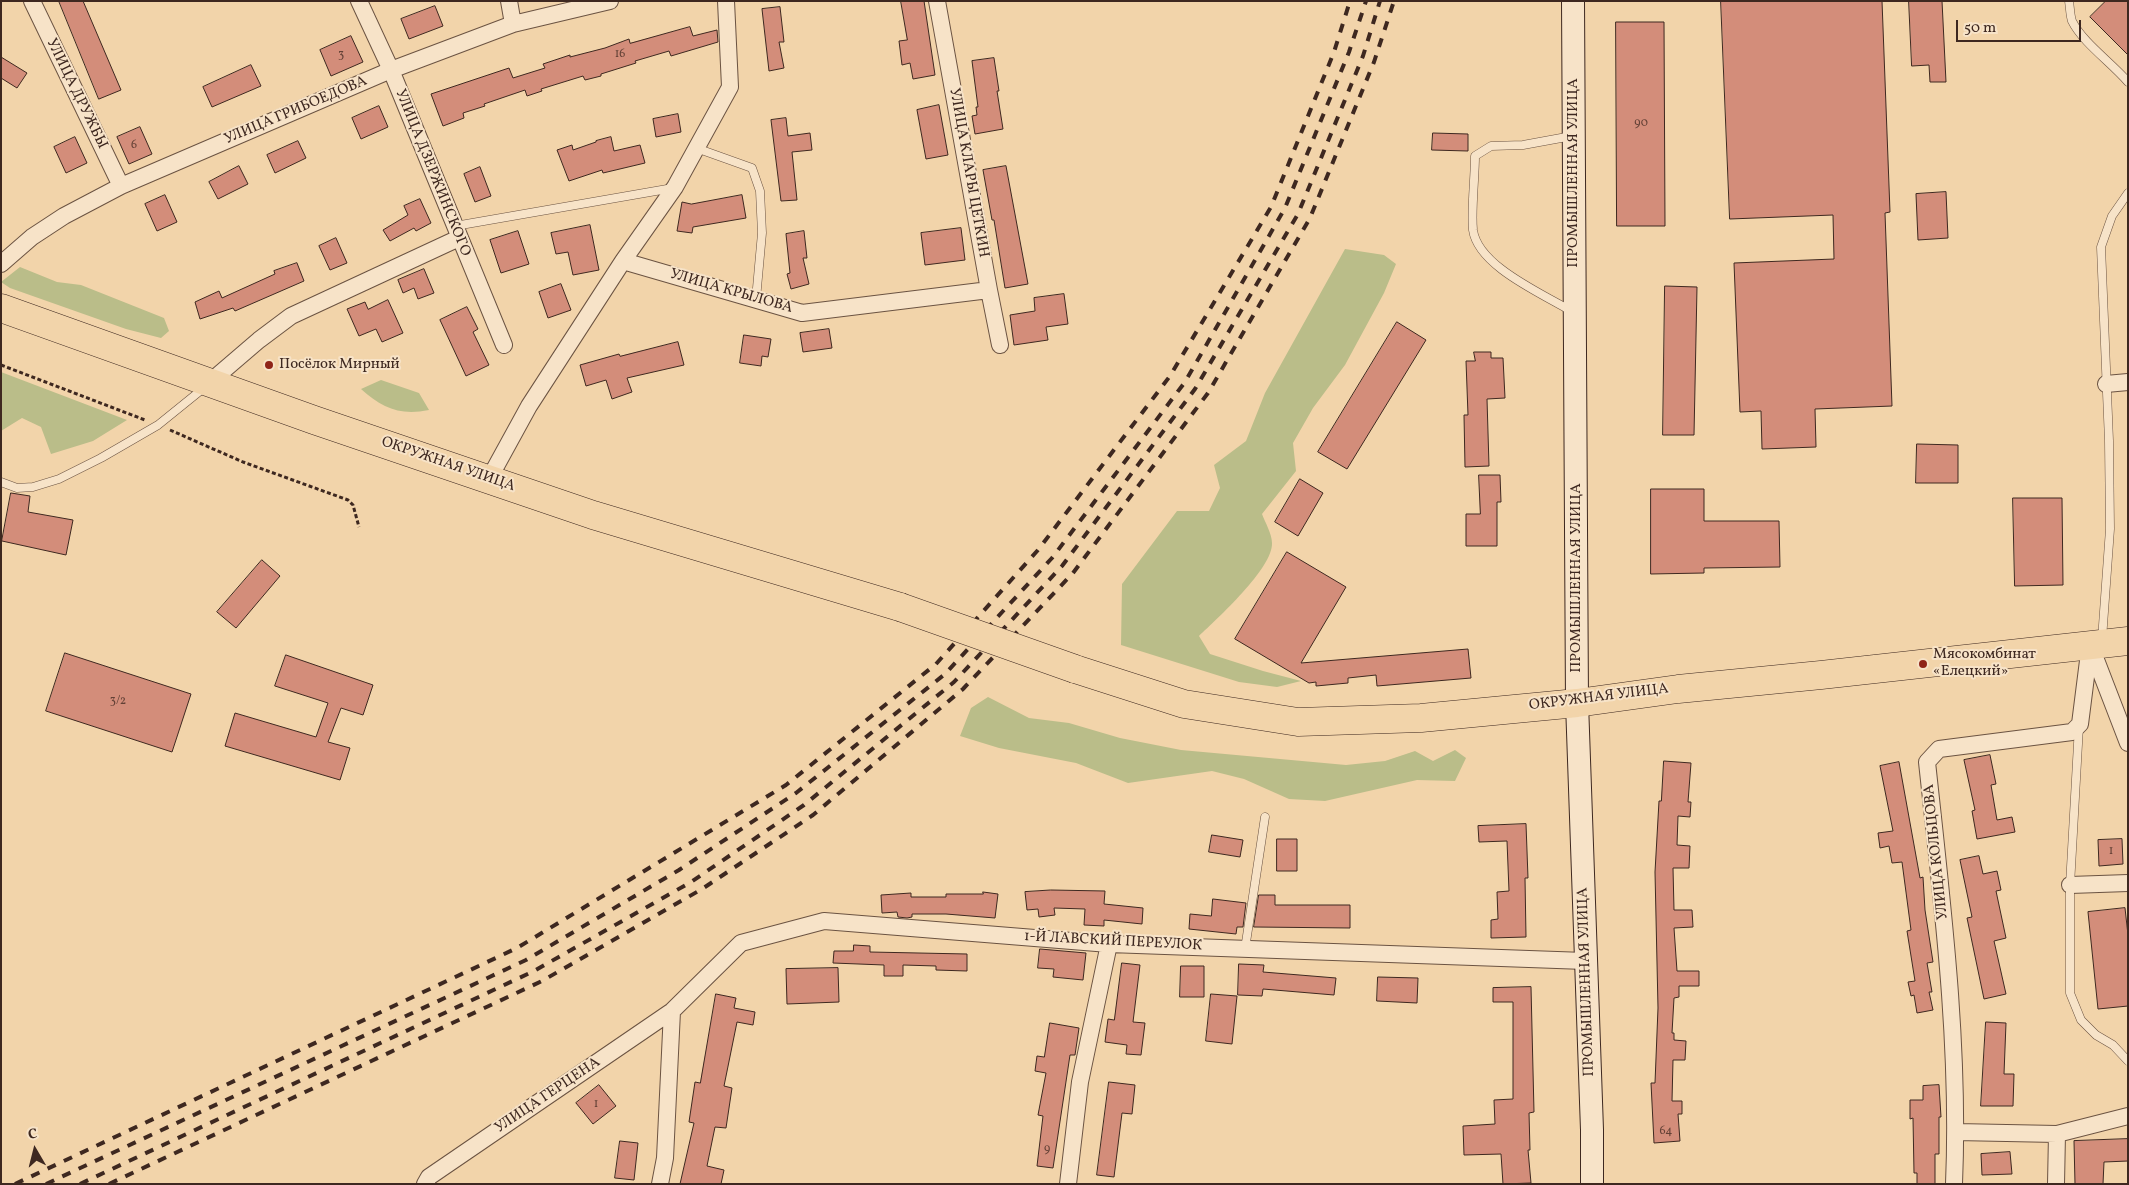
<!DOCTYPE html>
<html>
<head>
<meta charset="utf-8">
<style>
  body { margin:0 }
  #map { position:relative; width:2129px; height:1185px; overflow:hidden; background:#f2d4aa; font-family:Vollkorn,serif }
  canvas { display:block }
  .frame { position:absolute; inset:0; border:2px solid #3e2820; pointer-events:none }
  .north { position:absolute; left:10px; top:1125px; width:50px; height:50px; -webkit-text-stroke:4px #f7e3c8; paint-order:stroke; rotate:352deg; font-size:14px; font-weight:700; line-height:20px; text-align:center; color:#3e2820 }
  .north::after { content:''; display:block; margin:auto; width:18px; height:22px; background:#3e2820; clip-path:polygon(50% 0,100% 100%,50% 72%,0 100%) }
  .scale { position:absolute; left:1956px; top:20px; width:125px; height:22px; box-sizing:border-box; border:2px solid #3e2820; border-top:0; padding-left:6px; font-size:15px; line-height:18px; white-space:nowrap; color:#3e2820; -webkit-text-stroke:4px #f7e3c8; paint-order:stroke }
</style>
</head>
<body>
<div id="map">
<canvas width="2129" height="1185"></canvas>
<div class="frame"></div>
<div class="north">С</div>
<div class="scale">50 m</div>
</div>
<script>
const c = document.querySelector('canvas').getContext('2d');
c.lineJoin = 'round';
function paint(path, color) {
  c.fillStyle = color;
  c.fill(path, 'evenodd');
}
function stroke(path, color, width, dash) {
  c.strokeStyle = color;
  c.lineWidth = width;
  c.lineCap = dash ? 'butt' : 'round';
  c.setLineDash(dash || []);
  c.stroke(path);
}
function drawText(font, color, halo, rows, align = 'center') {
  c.font = font + ' Vollkorn,serif';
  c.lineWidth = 4;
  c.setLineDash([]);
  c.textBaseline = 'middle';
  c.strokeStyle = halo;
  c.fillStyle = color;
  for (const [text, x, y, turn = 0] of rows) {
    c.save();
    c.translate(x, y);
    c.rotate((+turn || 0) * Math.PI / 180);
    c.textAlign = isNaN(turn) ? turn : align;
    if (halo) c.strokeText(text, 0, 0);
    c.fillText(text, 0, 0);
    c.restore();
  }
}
paint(new Path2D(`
  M1345,249L1384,255L1396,264L1384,293L1345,365L1313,408L1293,443L1296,471L1262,514C1265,522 1272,534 1272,543C1273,568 1217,619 1199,636L1210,654L1263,671L1301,681L1277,687L1239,682L1121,645L1122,584L1177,511H1209L1220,488L1214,465L1246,441L1265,393Z
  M20,267L57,282L81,285L164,318L169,331L161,338L126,329L10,288L1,282Z
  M1,372L127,420L93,441L51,454L41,427L22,418L1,431Z
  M381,380L419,393L429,410C400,416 382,408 361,389Z
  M988,697L1029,718L1069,723L1120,738L1181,750L1346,765L1385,761L1415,751L1433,761L1455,750L1466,758L1455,781L1417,780L1325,801L1289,799L1244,779L1212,771L1128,783L1076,763L999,748L960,736L971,708Z`), '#babd89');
const building = new Path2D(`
  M59,1H83L121,90L99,99Z
  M901,1H924L935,75L913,79L910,63L902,65L899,41L907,40Z
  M1721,1H1882L1890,212L1885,213L1892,406L1815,409L1816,447L1762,449L1761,411L1740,412L1734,263L1834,259L1833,215L1730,219Z
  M1909,1H1942L1946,82H1930L1929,65L1912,66Z
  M2106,1H2128V55L2090,17Z
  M435,6L443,26L409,39L401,19Z
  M780,7L784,42H779L784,68L769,71L762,9Z
  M1616,22H1664L1665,226H1617Z
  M690,27L693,36L717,30L718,42L671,56L669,51L635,61L636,63L601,74V76L585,80L583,76L541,89L542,91L527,96L525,90L484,104L485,106L463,113L464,118L443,126L431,94L509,68L513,78L545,68L543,64L570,55V57L605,48L629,39L630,43Z
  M351,36L363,62L331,76L320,50Z
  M1,57L27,73L17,88L1,78Z
  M994,58L999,91H997L1003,129L975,134L972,116L977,115L976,107H978L972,61Z
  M251,65L261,86L212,107L203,87Z
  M939,105L948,155L926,159L917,110Z
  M379,106L388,127L361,139L352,118Z
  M678,114L681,132L656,137L653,119Z
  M786,118L788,136L810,133L812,150L792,152L797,200L781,201L771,120Z
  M140,127L152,154L129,164L117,137Z
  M1433,133L1468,134V151L1432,150Z
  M75,137L87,163L66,173L54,147Z
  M611,137L614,151L640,145L645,163L603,173L602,170L569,181L557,150L572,145L573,150L596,142V141Z
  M298,141L306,158L275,173L267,155Z
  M239,166L248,184L218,199L209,182Z
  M1006,166L1028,284L1005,288L994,220H992L983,170Z
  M480,167L491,196L475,202L464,174Z
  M1946,192L1948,238L1918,240L1916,194Z
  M165,195L177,222L157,231L145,204Z
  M742,195L746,218L693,227L692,233L677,231L682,202L691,204Z
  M420,199L431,223L416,231L414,228L390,241L383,230L408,215L404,206Z
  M590,225L599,270L573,275L568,252L556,254L551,233Z
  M961,228L965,260L925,265L921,233Z
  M518,231L529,264L501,273L490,240Z
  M804,231L807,258H803L809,284L791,289L787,274L790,273L786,234Z
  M336,238L347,263L330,270L319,246Z
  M297,263L304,281L235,311L233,308L200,319L195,302L219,291L222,298L275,274L274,271Z
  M424,269L434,293L418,299L414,288L403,293L398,280Z
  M561,284L571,310L548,318L539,292Z
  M1665,286L1697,287L1694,435H1663Z
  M1064,294L1068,324L1046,327L1048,340L1014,345L1010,315L1035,311L1034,298Z
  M388,300L403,333L382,342L376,329L359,336L347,309L365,302L368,309Z
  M467,307L478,329L473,332L489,365L466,376L440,320Z
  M1397,322L1426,340L1347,469L1318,452Z
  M829,329L832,348L803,352L800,333Z
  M744,335L771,339L768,357L762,356L761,366L740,363Z
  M678,342L684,365L627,378L632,392L612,399L606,380L586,386L580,365L619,354L620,356Z
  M1474,352H1491V358H1503L1505,398L1487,399L1489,466L1465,467L1464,415H1468L1466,361H1475Z
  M1917,444L1958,445V483H1916Z
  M1479,475H1500L1501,502H1497V546H1466V514H1480Z
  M1300,479L1323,493L1298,536L1275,522Z
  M1651,489H1704V521H1779L1780,567L1704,568V573L1651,574Z
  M11,493L30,496L28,512L73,520L66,555L2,541Z
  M2013,498H2062L2063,585L2015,586Z
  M1287,552L1346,587L1301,663L1468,649L1471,678L1377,686L1376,675L1348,678V683L1316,686V682L1309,683L1235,639Z
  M262,560L280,576L236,628L217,612Z
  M65,653L191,694L172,752L46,711Z
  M286,655L373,685L363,715L341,708L328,742L350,748L340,780L225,746L235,713L316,737L328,703L275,686Z
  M1990,755L1996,784L1991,785L1997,820L2012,817L2015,832L1977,839L1972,811L1975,810L1964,760Z
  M1664,761L1691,763L1688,802H1691L1690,817L1678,816L1677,845L1690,846L1689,868H1673L1674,910H1692L1693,927L1674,928L1677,971H1699V986H1679V997L1674,998L1672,1033H1674V1040L1686,1041L1685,1060H1673L1672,1101H1682V1114H1678L1680,1141L1654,1143L1651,1083H1655L1658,1008L1655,872L1659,801H1661Z
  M1899,762L1920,878L1923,877L1925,910L1933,962L1927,963L1932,992H1929L1933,1010L1917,1013L1914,995L1911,996L1908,982L1915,981L1907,931L1911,930L1902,862L1892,863L1889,846L1880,848L1878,833L1893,831L1880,766Z
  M1526,824L1528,878H1525L1526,937L1491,938V920L1498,919L1497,892L1509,891L1507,841L1479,842L1478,826Z
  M1212,835L1243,840L1240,857L1209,852Z
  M1277,839H1297V871H1277Z
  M2122,839L2123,864L2099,866L2098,840Z
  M1979,856L1983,874L1997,871L2001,890L1996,891L2006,938L1994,941L2006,994L1984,999L1967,918L1972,917L1960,860Z
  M1051,890L1105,891L1104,904L1143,908L1142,924L1104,920V926L1084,925L1085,909L1054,908L1055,915L1039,917L1038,909L1027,910L1025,892Z
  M983,892L998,894L995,918L946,914H912V917L907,918L898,917L897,912L882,913L881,895L911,893V897H946V894H983Z
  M1259,895H1275V905H1350V928L1254,927Z
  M1213,899L1246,903L1243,927H1237L1236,934L1189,929L1190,914L1211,916Z
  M2125,908L2128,935V1006L2098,1009L2088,912Z
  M854,945L870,946V952L967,954V971L936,970V966L903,965V976H884V965L833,963L834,951H853Z
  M1040,949L1086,953L1083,980L1053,977L1054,969L1038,968Z
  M1122,963L1140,965L1133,1022L1145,1023L1141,1055L1126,1054L1127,1045L1105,1042L1108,1019L1114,1020Z
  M1239,964L1264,965L1263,972L1336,978L1334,995L1263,989L1262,996L1238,995Z
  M1181,966H1204V997H1180Z
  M838,968L839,1002L787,1004L786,969Z
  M1378,977L1418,978L1417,1003L1377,1001Z
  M1531,987L1534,1112L1529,1113L1530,1150H1528L1531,1183L1503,1184L1501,1154L1464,1155L1463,1126L1495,1124L1494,1100L1513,1099V1002H1493V988Z
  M716,994L736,998L734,1008L755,1012L753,1025L737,1022L724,1086L732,1088L726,1128L715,1127L707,1166L724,1170L721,1184H680L694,1123L689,1122L695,1082L700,1083Z
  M1211,994L1237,996L1232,1044L1206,1041Z
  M1986,1022L2006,1023L2004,1074H2014L2013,1106H1981Z
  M1050,1023L1079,1028L1075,1055H1070L1053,1168L1037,1166L1043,1116L1038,1115L1046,1073L1035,1071L1037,1056L1044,1057Z
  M1109,1082L1135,1085L1132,1114L1122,1113L1114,1177L1097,1175Z
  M599,1085L616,1106L593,1124L576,1103Z
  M1939,1085L1941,1117H1939V1154H1935V1184H1917V1173H1914L1913,1118L1910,1119V1100H1923V1086Z
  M2128,1139V1161L2104,1162L2103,1184H2075L2074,1141Z
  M620,1141L638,1143L634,1180L615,1178Z
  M2010,1152L2012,1174L1982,1175L1981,1154Z`);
paint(building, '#d38d7a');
stroke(building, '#3e2820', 1);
const lane = new Path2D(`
  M2069,1C2070,7 2070,15 2072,21C2083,43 2112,63 2128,82
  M696,148L752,168L760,191L762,233L756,299
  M455,226L673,188
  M1571,311C1541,293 1478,266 1473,230C1471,210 1475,177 1475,156L1491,146L1523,145L1572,136
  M1,482L17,488L33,487L59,479L101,458L158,425L205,387
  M2102,639L2110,529L2109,441L2101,247L2112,216L2128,193
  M2079,726L2070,885V993L2081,1020L2096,1035L2113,1045L2128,1061
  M1245,949L1265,817`);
const street = new Path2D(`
  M32,1L121,186
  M359,1L391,70L504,345
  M509,1L513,24
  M937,1L989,290L1000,345
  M623,261L802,313L989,290
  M1,264L32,237L64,216L121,186L391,70L513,24L610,1
  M210,382L259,340L291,316L459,238
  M2106,384L2128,382
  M489,479L529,406L623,261L675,187L730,87L726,1
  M2091,647L2128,743
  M2070,885L2128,883
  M1956,1132L2057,1134L2128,1116
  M425,1184L429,1177L672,1011L741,943L824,921L1109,944L1585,961
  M660,1184L665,1158L672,1011
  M1068,1184L1080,1082L1109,944
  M1954,1184C1960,1043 1942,902 1927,762L1939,749L2072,732L2080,724L2090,645
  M2056,1184L2057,1134`);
const secondary = new Path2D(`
  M1573,1L1577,703L1592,1130V1184`);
const highway = new Path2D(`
  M1,308L314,420L593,515L900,607
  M1075,669L1184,704L1298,722L1421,718L1577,703L1678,689L1821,675L2128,641`);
stroke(lane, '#6b5342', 9);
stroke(street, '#6b5342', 18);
stroke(secondary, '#3e2820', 24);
stroke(highway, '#3e2820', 29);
stroke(new Path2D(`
  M1,365L145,420
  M170,430L243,462L348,500L353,505L359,527`), '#3e2820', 3, [4, 2.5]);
stroke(lane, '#f7e3c8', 8);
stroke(street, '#f7e3c8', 16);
stroke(secondary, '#f7e3c8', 22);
stroke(highway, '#f2d4aa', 28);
stroke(new Path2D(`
  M15,1184L517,948L786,785L936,664L1038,550L1170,376L1271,207L1334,52L1350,1
  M46,1184L526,960L679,870L796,793L945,674L1052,558L1185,382L1285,208L1349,52L1366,1
  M80,1184L534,971L691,882L804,805L954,682L1062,566L1195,389L1298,214L1363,56L1380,1
  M109,1184L542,981L702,889L813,815L963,689L1073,573L1208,393L1310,218L1374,62L1394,1`), '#3e2820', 4, [9, 9]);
const highwayBridge = new Path2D(`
  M900,607L1075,669`);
stroke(highwayBridge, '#3e2820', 29, []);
stroke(highwayBridge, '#f2d4aa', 28);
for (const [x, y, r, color] of [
  [269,365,5,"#8f2418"],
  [1923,664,5,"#8f2418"]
]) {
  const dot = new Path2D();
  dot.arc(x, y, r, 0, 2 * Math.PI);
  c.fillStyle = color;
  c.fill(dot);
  stroke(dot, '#f7e3c8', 2);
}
drawText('12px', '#634136', null, [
  ["16",620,55],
  ["3",341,56],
  ["90",1641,124],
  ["6",134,146],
  ["3/2",118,702],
  ["1",2111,852],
  ["1",596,1105],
  ["64",1666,1132],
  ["9",1047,1150]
]);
drawText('15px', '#3e2820', '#f7e3c8', [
  ["УЛИЦА ДРУЖБЫ",76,94,64],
  ["УЛИЦА ГРИБОЕДОВА",296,111,-23],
  ["УЛИЦА ДЗЕРЖИНСКОГО",432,173,68],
  ["УЛИЦА КЛАРЫ ЦЕТКИН",968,173,80],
  ["ПРОМЫШЛЕННАЯ УЛИЦА",1574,173,-90],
  ["УЛИЦА КРЫЛОВА",731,292,16],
  ["ОКРУЖНАЯ УЛИЦА",448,465,19],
  ["ПРОМЫШЛЕННАЯ УЛИЦА",1577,578,-90],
  ["ОКРУЖНАЯ УЛИЦА",1599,698,-7],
  ["УЛИЦА КОЛЬЦОВА",1937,852,-96],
  ["1-Й ЛАВСКИЙ ПЕРЕУЛОК",1113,942,3],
  ["ПРОМЫШЛЕННАЯ УЛИЦА",1587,982,-92],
  ["УЛИЦА ГЕРЦЕНА",548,1096,-34]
]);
drawText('15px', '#3e2820', '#f7e3c8', [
  ["Посёлок Мирный",279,365],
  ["Мясокомбинат",1933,655],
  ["«Елецкий»",1933,672]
], 'left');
</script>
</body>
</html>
